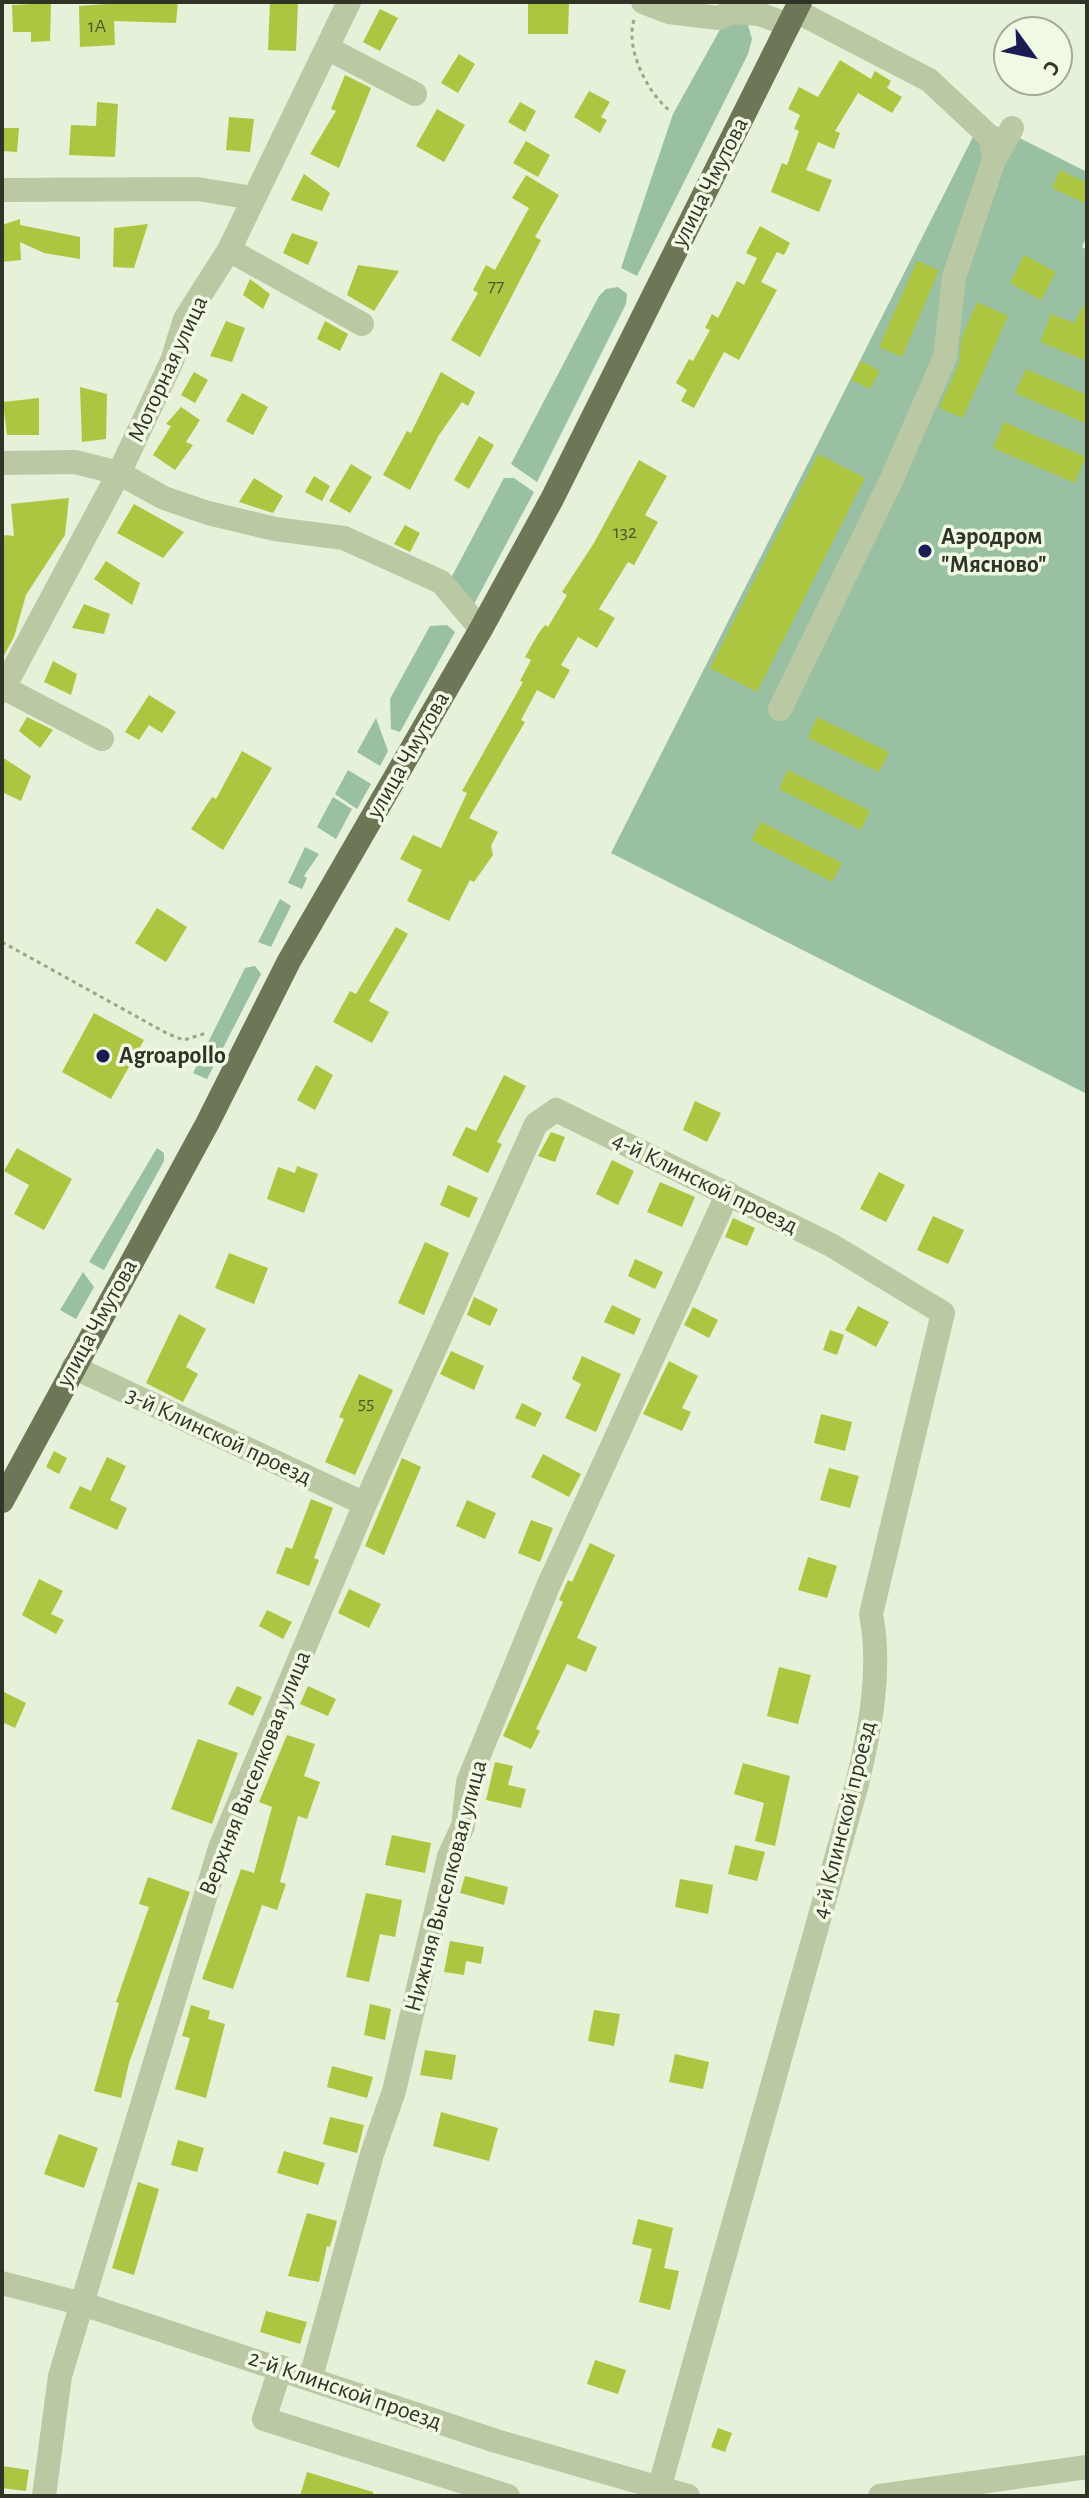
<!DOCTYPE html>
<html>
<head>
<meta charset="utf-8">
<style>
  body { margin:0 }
  #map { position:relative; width:1089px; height:2498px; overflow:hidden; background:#e5f1d8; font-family:"Alegreya Sans",sans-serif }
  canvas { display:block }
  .frame { position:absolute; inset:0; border:4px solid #303426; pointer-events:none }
  .north { position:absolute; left:993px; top:16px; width:80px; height:80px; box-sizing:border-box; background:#eff9e4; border:2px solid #a3aa98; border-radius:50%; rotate:123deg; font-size:22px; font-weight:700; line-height:32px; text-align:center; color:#303426 }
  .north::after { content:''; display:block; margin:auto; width:28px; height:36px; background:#1c1c55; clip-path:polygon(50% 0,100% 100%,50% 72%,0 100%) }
</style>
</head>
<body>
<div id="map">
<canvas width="1089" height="2498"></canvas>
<div class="frame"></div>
<div class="north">С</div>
</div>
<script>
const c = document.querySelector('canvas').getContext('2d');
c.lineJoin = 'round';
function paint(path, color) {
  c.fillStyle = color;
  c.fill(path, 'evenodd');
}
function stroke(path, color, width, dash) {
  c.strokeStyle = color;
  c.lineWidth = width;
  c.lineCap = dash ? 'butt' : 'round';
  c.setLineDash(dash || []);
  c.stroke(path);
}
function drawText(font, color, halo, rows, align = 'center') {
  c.font = font + ' "Alegreya Sans",sans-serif';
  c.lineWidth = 7;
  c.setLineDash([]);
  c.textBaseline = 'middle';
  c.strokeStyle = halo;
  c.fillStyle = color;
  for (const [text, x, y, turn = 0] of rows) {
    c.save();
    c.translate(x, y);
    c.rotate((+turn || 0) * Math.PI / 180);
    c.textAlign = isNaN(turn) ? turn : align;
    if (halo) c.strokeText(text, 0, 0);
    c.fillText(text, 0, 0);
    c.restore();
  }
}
paint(new Path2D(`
  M737,21L748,25L752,39L748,54L637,276L621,268L673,114L722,26Z
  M982,119L1087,172V236L1082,247L1087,250V1094L611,853Z
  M618,287L627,294L626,304L537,482L511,464L599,296L606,289Z
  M504,478H514L534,492L473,606L451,578Z
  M447,625L455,632L400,732L391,729L390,699L430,626Z
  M376,718L388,751L380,766L357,752Z
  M348,770L371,784L357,809L335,794Z
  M333,797L352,809L336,839L317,827Z
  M305,847L319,854L304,876L307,878L302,889L288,883Z
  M280,899L291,906L271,947L258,942Z
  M255,966L261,974L207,1079L193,1073L245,968Z
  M157,1148L164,1153V1161L104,1270L89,1262Z
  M83,1272L94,1287L76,1319L60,1310Z`), '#99c0a3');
paint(new Path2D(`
  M134,2H178L176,23L114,21L115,45L80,47L79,6Z
  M270,2L298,3L296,51L268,50Z
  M51,3L50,41L31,42V32H13L12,5Z
  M528,4H569L568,34H528Z
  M380,9L398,18L380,51L363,42Z
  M459,54L475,64L458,93L441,83Z
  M840,60L871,79L875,71L891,81L887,88L902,97L892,113L858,93L835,131L840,133L834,149L818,142L806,170L832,180L819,212L771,192L782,163L787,165L799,131L794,129L800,115L788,109L799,87L818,97Z
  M345,75L371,88L339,168L310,154L336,111L331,109Z
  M589,91L610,102L601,117L607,120L600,133L574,117Z
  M97,102L118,104L115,157L69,155L71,125L96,126Z
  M520,102L536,111L525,132L508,122Z
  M437,109L465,125L444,162L416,146Z
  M229,117L254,119L250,152L226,150Z
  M2,128H19L17,152L2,151Z
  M526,141L550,155L538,177L513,163Z
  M1060,170L1087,183V204L1052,188Z
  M304,174L330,193L322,211L291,200Z
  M526,175L559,195L535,237L541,240L480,357L451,340L478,293L473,290L486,265L495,270L529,208L512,198Z
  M20,219V225L80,237V259L44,253L20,242L21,260L2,262V225Z
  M148,224L134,268L113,267L114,228Z
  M760,226L790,243L784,255L777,252L761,282L777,290L739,360L724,352L694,408L681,401L687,390L676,383L689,359L693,361L710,330L705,328L712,314L718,318L737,281L744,285L757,258L746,253Z
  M292,233L318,242L308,265L283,253Z
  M1024,255L1056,272L1041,300L1010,283Z
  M917,261L939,270L902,357L879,347Z
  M358,265L399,271L374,311L347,295Z
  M250,279L270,294L263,309L243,295Z
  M1087,300V361L1040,342L1051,314L1074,323Z
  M977,302L1008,316L963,418L939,408L959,363L962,337Z
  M226,321L245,328L232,362L210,356Z
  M325,321L348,334L340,351L317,339Z
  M861,361L880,371L870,389L851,380Z
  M1026,369L1087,395V424L1015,393Z
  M194,372L208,380L195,403L181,395Z
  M441,372L475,392L468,406L462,402L439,435L410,490L383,475L407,431L411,433Z
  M80,387L107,394L106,439L82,442Z
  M242,393L268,407L253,435L226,421Z
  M39,398V435H7L3,402Z
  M181,407L200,420L186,442L193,445L175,470L153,455L171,426L166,424Z
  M1004,422L1086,457L1075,483L993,448Z
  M479,436L494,445L469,489L454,480Z
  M818,454L865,478L757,692L710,668Z
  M639,460L667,476L645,515L658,522L634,565L628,562L599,609L615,618L597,648L578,637L561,665L570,670L554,699L537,690L521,720L525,722L469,818L498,832L491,846L493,855L474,882L470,880L449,921L407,901L422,870L400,859L413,835L441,848L467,793L462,791L523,682L520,681L531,660L525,657L538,634L545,625L548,627L567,595L562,592L594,543Z
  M351,464L372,477L350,513L329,501Z
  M314,476L330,486L322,501L305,492Z
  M254,478L283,496L273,513L239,502Z
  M69,498L65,535L26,595L14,637L2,659V543L5,535L14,536L11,504Z
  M134,504L184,532L163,558L117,533Z
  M405,525L420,533L410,552L394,544Z
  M106,561L140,583L132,605L94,579Z
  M84,604L110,614L104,634L72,628Z
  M53,661L77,674L71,695L44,682Z
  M149,695L176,712L162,733L149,725L139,740L125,732Z
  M27,717L53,730L40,748L19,731Z
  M817,717L889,752L879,772L808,738Z
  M242,751L272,768L223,850L191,829L212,797L216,799Z
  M2,757L31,776L21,801L2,792Z
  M788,770L870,811L861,830L779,789Z
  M761,822L842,863L832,882L751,840Z
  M157,908L187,927L166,962L135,943Z
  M396,927L408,934L369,1001L389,1012L372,1043L333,1022L350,991L356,994Z
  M94,1013L144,1040L111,1099L62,1072Z
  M316,1065L333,1075L315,1110L297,1100Z
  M504,1075L526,1086L497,1142L502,1144L488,1173L452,1155L466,1127L476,1131Z
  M695,1101L721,1113L707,1142L683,1130Z
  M551,1132L565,1137L555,1162L538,1156Z
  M17,1148L72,1179L44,1230L14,1214L29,1185L4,1171Z
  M612,1160L634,1171L618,1205L596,1194Z
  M297,1166L318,1174L304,1213L267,1199L278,1167L295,1173Z
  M879,1172L905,1185L886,1222L860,1209Z
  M660,1182L695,1197L682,1227L647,1212Z
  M448,1185L478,1198L469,1218L440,1205Z
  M933,1216L964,1230L948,1264L917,1250Z
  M733,1218L755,1228L747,1246L725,1237Z
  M425,1242L449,1253L424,1315L398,1303Z
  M229,1253L268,1268L254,1304L215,1288Z
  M635,1259L663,1272L655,1289L628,1276Z
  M474,1297L498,1309L490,1326L467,1315Z
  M612,1305L641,1319L634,1335L604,1322Z
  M858,1306L889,1322L876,1347L845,1330Z
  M693,1307L718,1320L709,1338L684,1325Z
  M179,1314L206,1329L186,1367L198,1374L183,1402L146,1383Z
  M830,1330L844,1335L837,1355L823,1350Z
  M451,1351L484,1366L474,1390L440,1374Z
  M582,1356L621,1374L596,1432L565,1418L581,1384L572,1379Z
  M669,1361L698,1376L682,1408L691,1412L682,1431L643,1414Z
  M359,1374L393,1390L355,1475L325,1462L344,1419L339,1417Z
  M522,1403L542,1413L535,1427L515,1418Z
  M821,1414L852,1422L845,1451L814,1443Z
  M54,1451L67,1458L59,1474L46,1467Z
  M543,1454L581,1474L569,1497L531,1477Z
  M107,1457L126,1466L110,1500L127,1508L117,1530L69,1508L80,1486L91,1491Z
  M402,1458L421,1467L384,1555L365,1546Z
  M829,1468L859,1476L850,1508L820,1500Z
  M311,1499L333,1508L314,1558L319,1560L309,1586L276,1573L286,1547L292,1549Z
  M467,1500L496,1513L485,1539L456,1526Z
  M531,1520L553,1528L540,1562L518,1553Z
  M590,1543L615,1555L577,1638L597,1647L586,1672L567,1664L536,1729L540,1731L531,1749L503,1736L563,1602L559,1600L568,1580L572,1582Z
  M808,1557L837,1566L827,1598L798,1590Z
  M39,1579L63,1591L51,1614L64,1620L56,1634L22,1615Z
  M349,1589L381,1604L369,1628L338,1613Z
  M267,1610L292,1622L283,1639L259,1626Z
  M779,1667L811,1675L798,1724L767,1716Z
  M237,1686L262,1697L253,1716L228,1704Z
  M308,1686L336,1699L328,1716L300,1704Z
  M2,1691L26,1703L15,1728L2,1722Z
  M287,1735L315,1744L304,1776L320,1782L307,1819L298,1816L280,1882L286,1884L277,1910L262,1905L233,1989L202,1979L241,1869L254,1873L272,1807L259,1802Z
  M198,1739L238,1753L212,1824L171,1809Z
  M495,1762L513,1766L508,1785L526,1789L521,1808L486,1800Z
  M743,1763L790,1776L775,1846L755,1841L764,1803L734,1794Z
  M392,1835L431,1843L425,1873L385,1865Z
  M735,1845L765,1852L757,1881L728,1874Z
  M465,1876L508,1887L504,1905L460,1893Z
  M148,1877L190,1892L129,2063L121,2098L94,2091L119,2003L116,2002L149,1907L139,1904Z
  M680,1879L713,1885L708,1914L675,1907Z
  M366,1893L402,1900L395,1937L380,1934L369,1982L346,1977Z
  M450,1941L484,1947L481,1964L466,1961L464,1975L444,1972Z
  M370,2004L391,2009L385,2040L364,2035Z
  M191,2005L210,2011L208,2019L225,2024L206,2098L175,2089L190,2038L182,2036Z
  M594,2010L620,2014L614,2046L588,2041Z
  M425,2050L456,2055L452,2080L420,2075Z
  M675,2054L709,2062L703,2089L669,2082Z
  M332,2066L373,2077L367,2098L327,2087Z
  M441,2112L498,2128L489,2161L433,2146Z
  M330,2117L364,2125L357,2153L323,2144Z
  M59,2134L98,2148L84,2188L44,2174Z
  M178,2140L204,2148L197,2172L171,2165Z
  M284,2151L325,2163L318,2185L277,2173Z
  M138,2182L159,2189L134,2275L112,2268Z
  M307,2213L337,2221L330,2247L327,2246L319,2282L288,2276Z
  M638,2219L673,2228L664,2268L679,2271L670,2310L639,2302L652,2249L632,2244Z
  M266,2311L307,2322L300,2344L260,2332Z
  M595,2360L626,2370L618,2394L587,2384Z
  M718,2428L732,2433L725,2452L711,2447Z
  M2,2466L29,2470L26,2491L2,2488Z
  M307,2472L373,2492V2496H300Z`), '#adc641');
stroke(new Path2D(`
  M634,20C625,48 647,92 669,110
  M2,942L168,1034L184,1040L206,1033`), '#9aa784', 3, [4, 4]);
stroke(new Path2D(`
  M643,2L669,12L718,18L733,12L759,14L789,25
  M329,49L415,94
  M994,160L1012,128
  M2,190L197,189L253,198
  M229,250L362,324
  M2,463L75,462L119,473L164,498L208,513L275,529L344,538L441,582L481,629
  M4,688L102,739
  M2,691L119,473L172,361L185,319L229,250L349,2
  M780,709L890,483L945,357L954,277L994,160L991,138L929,80L796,11
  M73,1367L365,1504
  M2,2283L83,2304L496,2441L688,2496
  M281,2367L264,2419L508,2496
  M311,2377L372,2154L394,2091L449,1856L463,1826L468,1782L549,1584L728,1193
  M44,2496L60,2376L220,1848L365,1504L536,1124L556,1110L831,1245L943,1313L871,1614C882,1670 870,1729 857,1784L657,2496
  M880,2496L1087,2467`), '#bac9a4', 24);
stroke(new Path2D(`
  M2,1501L207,1124L289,961L481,629L552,499L800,2`), '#6d7657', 24);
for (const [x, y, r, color] of [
  [925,551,8,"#1c1c55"],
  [103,1056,8,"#1c1c55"]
]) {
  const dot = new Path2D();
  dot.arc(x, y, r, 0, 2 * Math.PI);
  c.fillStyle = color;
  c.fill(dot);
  stroke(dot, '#eff9e4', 3);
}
drawText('20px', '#4f582d', null, [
  ["1А",97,26],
  ["77",496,286],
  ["132",625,532],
  ["55",366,1403]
]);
drawText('24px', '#303426', '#eff9e4', [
  ["улица Чмутова",710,182,-63],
  ["Моторная улица",168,369,-65],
  ["улица Чмутова",408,755,-60],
  ["4-й Клинской проезд",705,1183,26],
  ["улица Чмутова",97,1323,-61],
  ["3-й Клинской проезд",219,1436,25],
  ["Верхняя Выселковая улица",255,1773,-68],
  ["4-й Клинской проезд",844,1820,-76],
  ["Нижняя Выселковая улица",446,1886,-75],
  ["2-й Клинской проезд",345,2390,19]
]);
drawText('bold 24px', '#303426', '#eff9e4', [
  ["Аэродром",941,537],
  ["\"Мясново\"",941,565],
  ["Agroapollo",119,1056]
], 'left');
</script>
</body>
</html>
